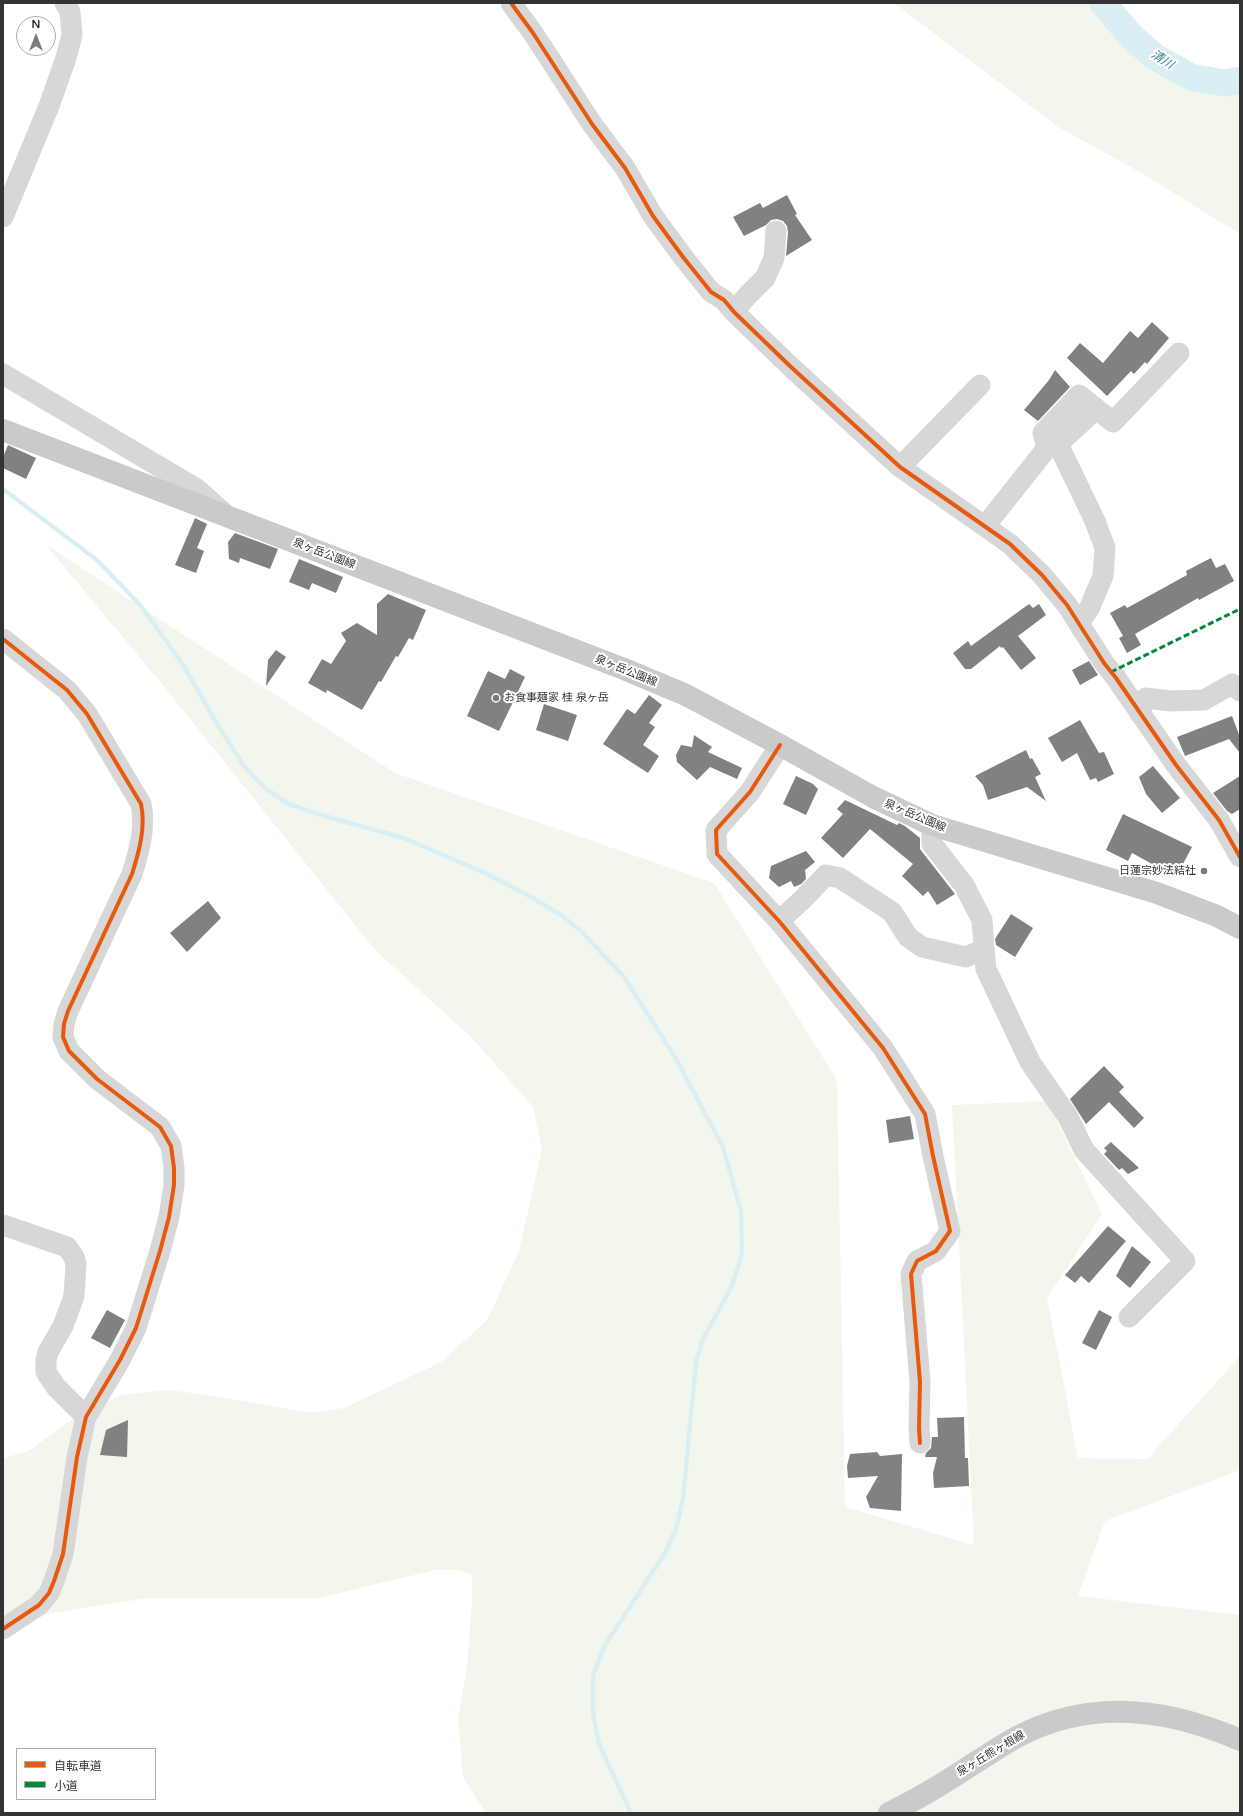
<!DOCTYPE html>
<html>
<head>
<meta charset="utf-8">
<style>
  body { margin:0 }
  #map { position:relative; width:1243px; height:1816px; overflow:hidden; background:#fff; font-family:"Varela Round","Noto Sans JP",sans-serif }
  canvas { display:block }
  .frame { position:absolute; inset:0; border:4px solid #333; pointer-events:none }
  .legend { position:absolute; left:16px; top:1748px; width:140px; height:52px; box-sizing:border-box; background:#fff; border:1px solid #adadad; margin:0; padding:5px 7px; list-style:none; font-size:12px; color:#333 }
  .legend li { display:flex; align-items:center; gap:8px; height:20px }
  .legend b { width:20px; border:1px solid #adadad }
  .north { position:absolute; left:16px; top:16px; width:40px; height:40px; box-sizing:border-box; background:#fff; border:1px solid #adadad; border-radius:50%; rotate:0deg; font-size:11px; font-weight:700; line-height:16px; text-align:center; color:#333 }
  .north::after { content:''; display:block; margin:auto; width:14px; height:18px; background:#7a7a7a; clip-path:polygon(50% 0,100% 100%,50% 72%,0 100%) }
</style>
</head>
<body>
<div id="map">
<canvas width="1243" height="1816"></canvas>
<div class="frame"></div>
<ul class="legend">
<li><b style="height:5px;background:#e8590c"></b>自転車道</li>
<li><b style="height:5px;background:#00873e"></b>小道</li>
</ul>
<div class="north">N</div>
</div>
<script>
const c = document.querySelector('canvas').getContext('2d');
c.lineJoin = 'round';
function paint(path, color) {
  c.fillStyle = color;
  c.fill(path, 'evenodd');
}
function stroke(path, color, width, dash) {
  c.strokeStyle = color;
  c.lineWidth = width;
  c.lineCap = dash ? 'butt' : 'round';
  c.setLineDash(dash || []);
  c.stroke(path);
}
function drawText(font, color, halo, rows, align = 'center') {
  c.font = font + ' "Varela Round","Noto Sans JP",sans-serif';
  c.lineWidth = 4;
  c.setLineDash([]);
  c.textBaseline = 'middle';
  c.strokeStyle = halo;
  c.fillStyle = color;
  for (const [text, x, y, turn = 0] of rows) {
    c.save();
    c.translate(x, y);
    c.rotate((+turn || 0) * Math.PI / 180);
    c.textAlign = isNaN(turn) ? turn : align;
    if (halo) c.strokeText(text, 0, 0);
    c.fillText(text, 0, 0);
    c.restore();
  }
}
paint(new Path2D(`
  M894,3H1107L1118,39L1236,89L1240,88V234L1138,171L1058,127Z
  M45,544L395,773L714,883L837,1080L845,1507L974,1545L952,1105L1047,1101L1102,1214L1047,1298L1078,1458L1147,1459L1240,1356V1470L1105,1521L1078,1596L1240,1615V1813H486L463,1778L458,1718L467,1667L472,1602V1575L458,1570H435L319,1598H148L51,1613L3,1630V1458L29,1451L66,1423L121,1395L168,1390L209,1395L311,1413L344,1408L441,1362L487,1320L519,1251L542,1149L533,1107L472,1038L375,950L161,683Z`), '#f3f6ed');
stroke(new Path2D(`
  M3,489L97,560L141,606L183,665L219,727L244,766L266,789L289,804L321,815L404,838L485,873L526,894L561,915L581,931L624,977L675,1057L723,1147L741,1211L742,1253L732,1286L703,1339L696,1362L683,1499L676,1529L665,1553L605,1645L593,1675V1714L599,1744L631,1813`), '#daeff3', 4.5);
stroke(new Path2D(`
  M1103,3L1131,36L1155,57L1191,77L1225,83L1240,80`), '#daeff3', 27);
paint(new Path2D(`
  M787,195L797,214L795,215L812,240L786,256L788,232L787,226L783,221L777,219L771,220L766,225L744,236L733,217L760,203L763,208Z
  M1152,322L1169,338L1147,364L1145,362L1134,374L1131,371L1107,396L1067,358L1080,343L1103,363L1130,331L1138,338Z
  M1055,370L1070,387L1038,421L1024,410L1049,380Z
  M8,445L36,458L26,479L3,468V457Z
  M195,518L207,524L197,548L204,551L196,573L175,565Z
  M235,533L278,549L270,569L240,558L239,563L229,559L228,542Z
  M1211,558L1216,568L1225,564L1234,581L1199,600L1198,598L1135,634L1141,645L1127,653L1119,638L1123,636L1110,613L1125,605L1127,608L1187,575L1186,571Z
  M299,559L343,577L336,593L312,583L309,590L289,582Z
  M388,594L426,610L413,640L409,638L398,657L396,656L381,682L379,681L362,710L327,690L326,693L308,683L322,659L331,664L346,641L341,633L357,623L377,635V604Z
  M1029,604L1033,608L1039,604L1046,615L1018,636L1036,658L1021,670L1003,647L1001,648L1000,646L971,669H965L953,653L968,641L971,646Z
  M276,650L286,657L266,686L268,660Z
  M1089,661L1098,675L1080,685L1072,670Z
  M510,669L525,677L499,731L467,716L488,671L505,679Z
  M649,695L662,705L649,723L655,727L643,745L659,756L648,773L603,744L627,709L635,714Z
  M544,704L577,715L568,741L536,730Z
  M1232,716L1240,737V753L1229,739L1185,756L1177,737Z
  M1080,720L1099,753L1104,752L1114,774L1098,782L1096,778L1090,780L1077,753L1062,762L1048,738Z
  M694,735L712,747L708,752L742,768L737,779L710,767L697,780L677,762L676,755L681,745L692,747Z
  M1026,750L1030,759L1032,758L1041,774L1035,777L1046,801L1027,787L988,800L983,785L975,776Z
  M1153,766L1180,798L1162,813L1146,794L1139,777Z
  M796,776L813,784L818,789L806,815L783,804Z
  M1240,776V809L1232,814L1227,811L1213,793Z
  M845,800L897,825L899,823L905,826L920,838V849L955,894L937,905L928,891L923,896L902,876L913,864L870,829L843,858L821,838L843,814L837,809Z
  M1123,814L1192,847L1176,877L1132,853L1128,861L1106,850Z
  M806,851L815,862L805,870L806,879L801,884L794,887L791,881L779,887L769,878L771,866Z
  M208,901L221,918L187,952L170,933Z
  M1011,914L1033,928L1015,957L996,945L995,939Z
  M1104,1066L1124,1087L1119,1092L1144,1118L1134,1128L1109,1102L1086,1124L1070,1099Z
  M910,1116L914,1139L889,1143L886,1120Z
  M1111,1142L1114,1145L1139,1168L1128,1174L1122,1168L1119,1170L1104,1154L1107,1151L1104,1148Z
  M1108,1226L1126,1241L1089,1283L1081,1276L1075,1283L1065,1275Z
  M1132,1246L1151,1262L1130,1288L1116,1276Z
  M107,1310L125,1320L110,1348L91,1338Z
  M1099,1310L1112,1317L1096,1350L1082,1343Z
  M964,1417L965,1458H968L969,1486L934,1488L933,1473L937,1457H925L926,1453L931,1448L932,1437H938L937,1418Z
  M128,1420L127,1457L100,1455L106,1430Z
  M877,1452L880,1456L902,1454L901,1511L870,1508L866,1497L878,1476L848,1478L847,1466L850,1454Z`), '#818181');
stroke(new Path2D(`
  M511,3L533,33L592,124L625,168L653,216L683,257L711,292L724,300L734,312L791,367L900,467L1010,544L1042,575L1067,605L1104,663L1116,678L1176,765L1219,820L1240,857
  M3,217L49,106L66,58L72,35L70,12L65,3
  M734,312L747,296L765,278L774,258L776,231
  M3,374L197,489L225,514
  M900,467L980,385
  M985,526L1047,448L1043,433L1079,395L1113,422L1179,353
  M1079,623L1089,609L1103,576L1105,548L1095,521L1058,444L1096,409
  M3,639L67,690L87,714L141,804C146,827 139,852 132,874L68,1011L64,1024L63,1037L69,1051L97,1079L160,1127L171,1146L174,1168V1185L169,1217L160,1251L136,1328L120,1360L86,1417L77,1457L63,1554L54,1581L49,1593L39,1605L3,1629
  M1139,712L1146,698L1171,701L1204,700L1232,684L1240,691
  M780,745L750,792L716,830L717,854L779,921L883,1048L925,1114L933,1156L950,1231L936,1251L917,1261L911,1274L920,1382L919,1428L920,1443
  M779,921L803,899L826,875L840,878L892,912L908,937L922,947L966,957L984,949L982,920L964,885L932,844V825
  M984,949L986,969L1030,1062L1068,1117L1084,1150L1185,1261L1129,1317
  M3,1225L67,1247L74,1257L76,1264L74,1296L63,1326L48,1352L46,1360V1372L56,1387L86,1417`), '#d7d7d7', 21);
stroke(new Path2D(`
  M3,430L624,669L686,695L780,745L873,797L932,825L1157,893L1217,916L1240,928
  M889,1813C918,1799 946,1782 973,1764C988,1755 1002,1745 1017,1737C1090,1698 1167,1708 1240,1740`), '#cacaca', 22);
stroke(new Path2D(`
  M1111,672L1240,609`), '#00873e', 3, [6, 3]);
stroke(new Path2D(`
  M511,3L533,33L592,124L625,168L653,216L683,257L711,292L724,300L734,312L791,367L900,467L1010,544L1042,575L1067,605L1104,663L1116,678L1176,765L1219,820L1240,857
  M3,639L67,690L87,714L141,804C146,827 139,852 132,874L68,1011L64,1024L63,1037L69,1051L97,1079L160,1127L171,1146L174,1168V1185L169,1217L160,1251L136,1328L120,1360L86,1417L77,1457L63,1554L54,1581L49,1593L39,1605L3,1629
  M780,745L750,792L716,830L717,854L779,921L883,1048L925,1114L933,1156L950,1231L936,1251L917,1261L911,1274L920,1382L919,1428L920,1443`), '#e8590c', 4);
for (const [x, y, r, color] of [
  [496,698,4,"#7a7a7a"],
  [1204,871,4,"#7a7a7a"]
]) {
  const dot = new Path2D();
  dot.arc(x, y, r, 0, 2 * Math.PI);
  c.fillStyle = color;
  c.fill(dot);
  stroke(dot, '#fff', 1.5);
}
drawText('11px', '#333', '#fff', [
  ["泉ヶ岳公園線",324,554,21],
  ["泉ヶ岳公園線",626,671,22],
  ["泉ヶ岳公園線",915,816,23],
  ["泉ヶ丘熊ヶ根線",991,1754,-31]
]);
drawText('11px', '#333', '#fff', [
  ["お食事麺家 桂 泉ヶ岳",504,698],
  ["日蓮宗妙法結社",1196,871,"right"]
], 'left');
drawText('italic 12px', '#35808e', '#fff', [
  ["清川",1162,60,32]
]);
</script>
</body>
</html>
